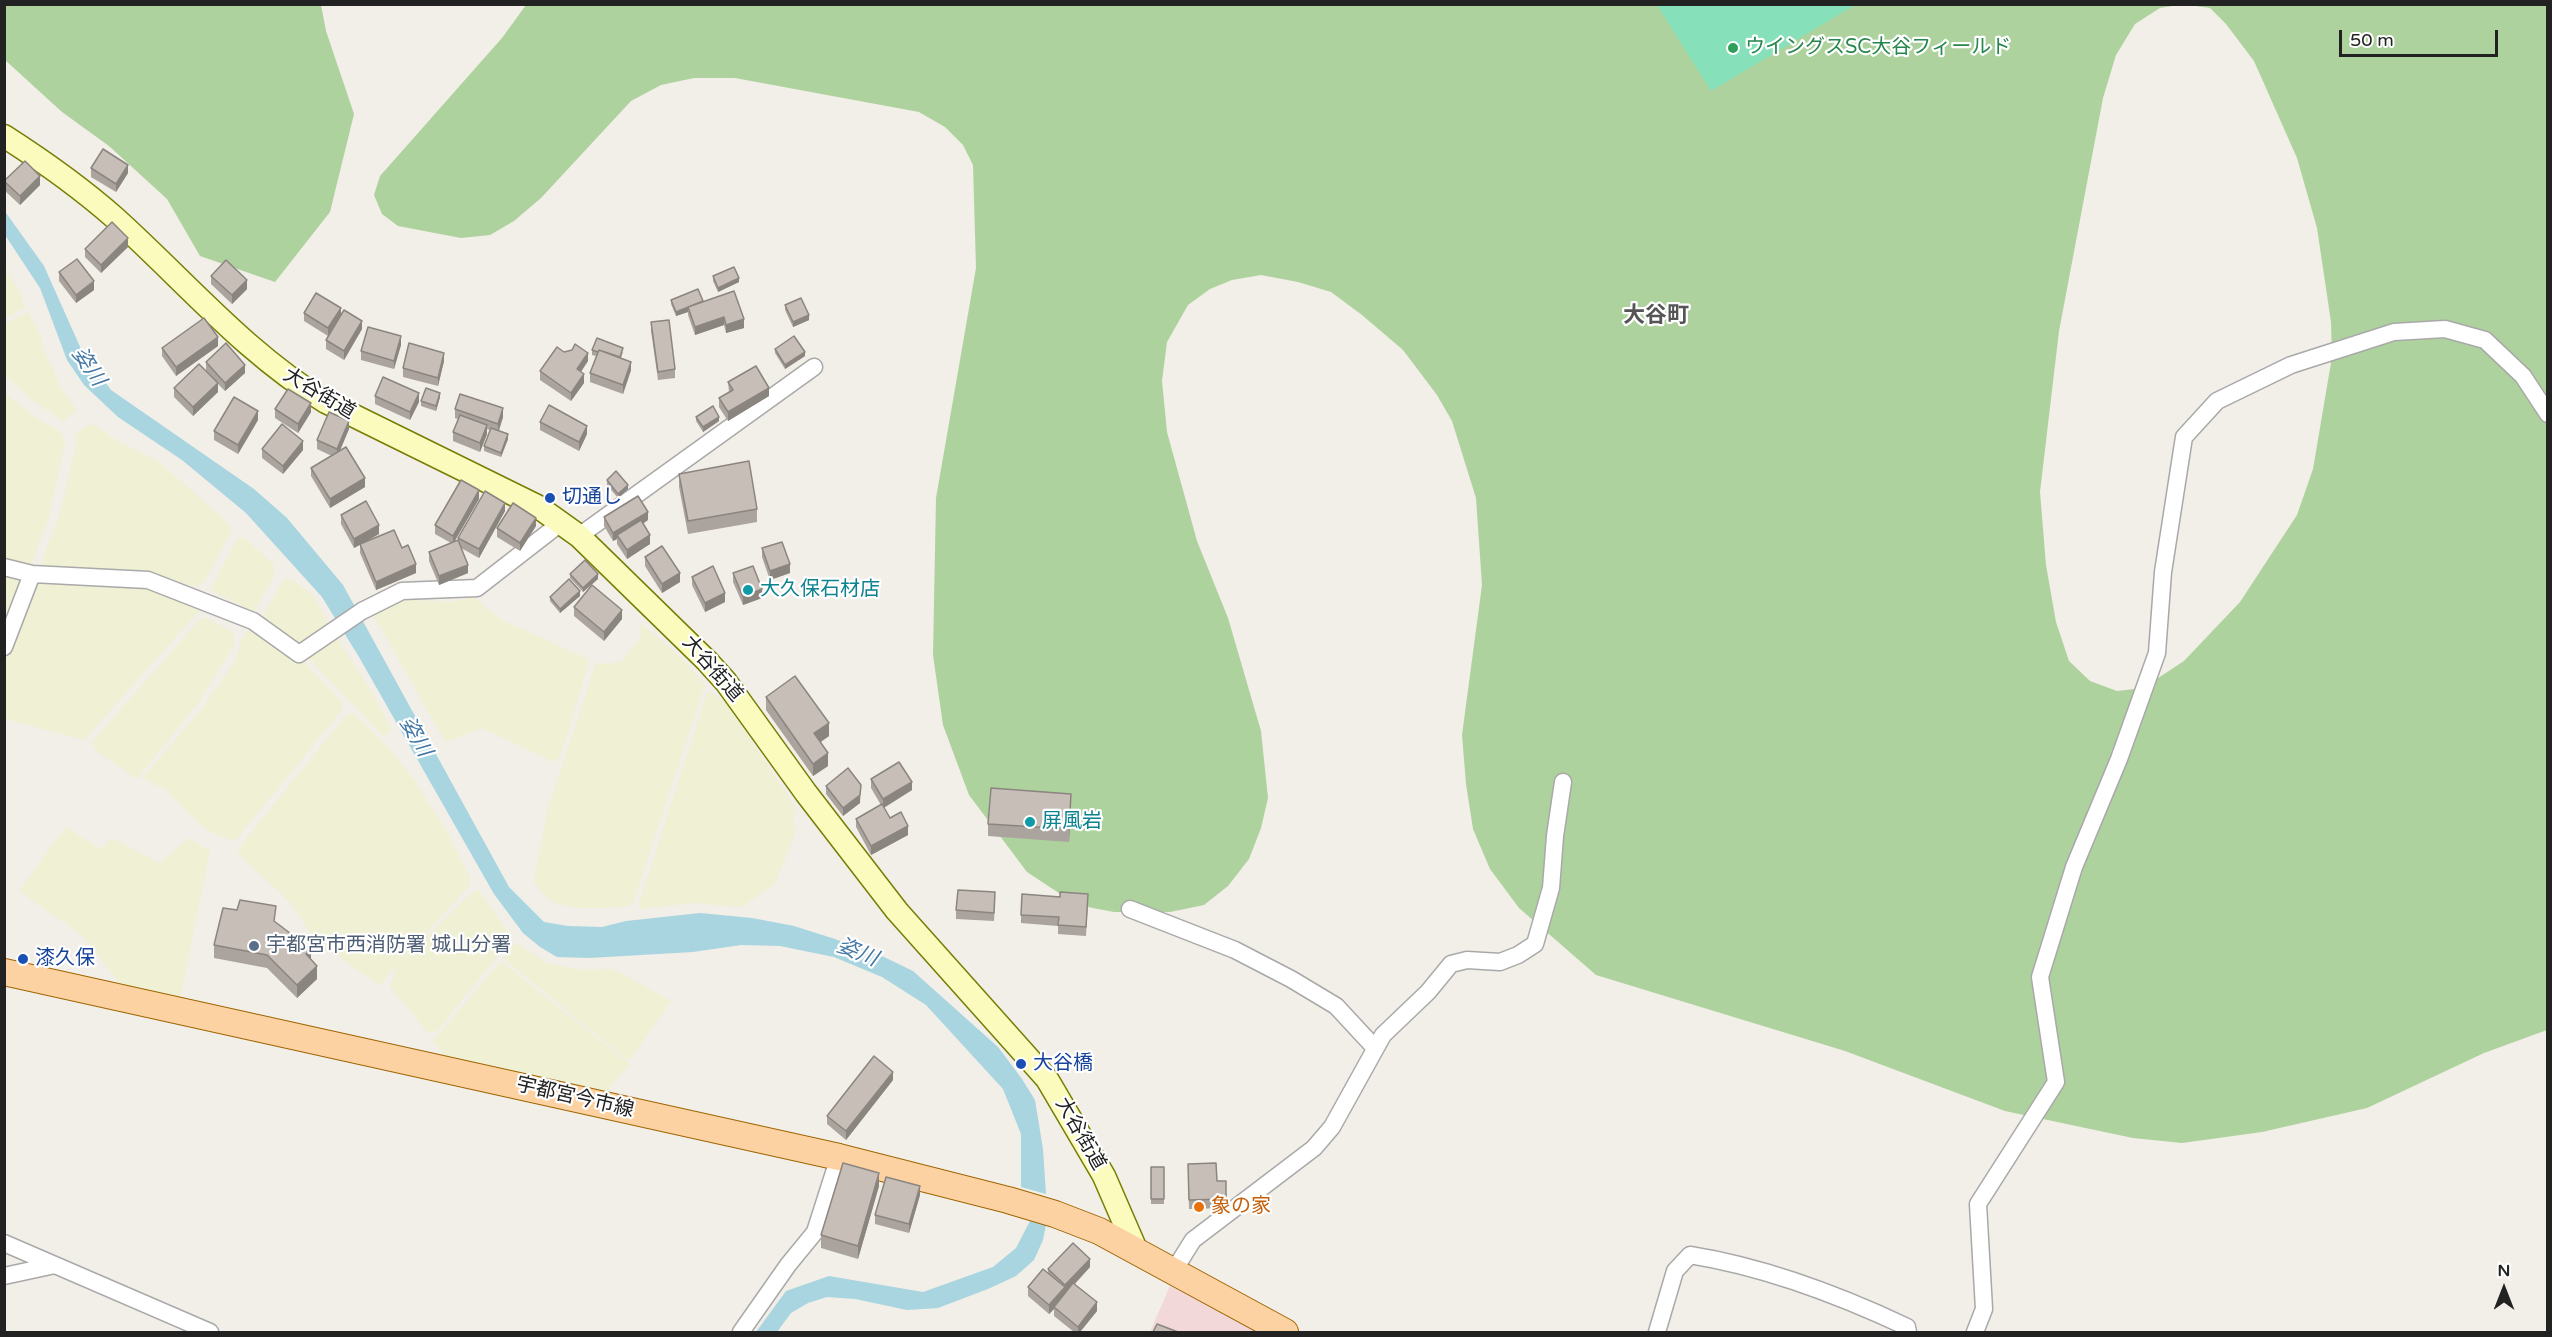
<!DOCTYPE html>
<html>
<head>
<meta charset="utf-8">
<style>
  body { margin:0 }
  #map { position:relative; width:2552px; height:1337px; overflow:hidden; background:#f2eee8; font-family:"Varela Round",sans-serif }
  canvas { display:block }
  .frame { position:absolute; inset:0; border:6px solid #222; pointer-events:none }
  .north { position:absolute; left:2474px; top:1259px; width:60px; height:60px; -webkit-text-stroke:4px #fff; paint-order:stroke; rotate:0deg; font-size:16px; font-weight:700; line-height:24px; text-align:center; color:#222 }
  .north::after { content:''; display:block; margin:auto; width:21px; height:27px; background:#222; clip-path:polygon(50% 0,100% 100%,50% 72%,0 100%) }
  .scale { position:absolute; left:2339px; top:30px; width:159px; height:27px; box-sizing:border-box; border:3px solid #222; border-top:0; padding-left:8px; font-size:18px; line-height:21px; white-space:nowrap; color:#222; -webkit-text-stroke:4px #fff; paint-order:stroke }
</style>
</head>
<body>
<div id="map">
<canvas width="2552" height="1337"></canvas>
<div class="frame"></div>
<div class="north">N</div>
<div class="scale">50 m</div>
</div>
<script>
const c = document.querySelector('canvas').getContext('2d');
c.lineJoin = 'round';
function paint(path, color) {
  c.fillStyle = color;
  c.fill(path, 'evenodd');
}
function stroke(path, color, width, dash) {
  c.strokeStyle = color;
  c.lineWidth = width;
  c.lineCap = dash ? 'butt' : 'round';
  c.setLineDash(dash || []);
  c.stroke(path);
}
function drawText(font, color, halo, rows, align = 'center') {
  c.font = font + ' "Varela Round","Noto Sans JP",sans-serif';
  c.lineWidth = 4.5;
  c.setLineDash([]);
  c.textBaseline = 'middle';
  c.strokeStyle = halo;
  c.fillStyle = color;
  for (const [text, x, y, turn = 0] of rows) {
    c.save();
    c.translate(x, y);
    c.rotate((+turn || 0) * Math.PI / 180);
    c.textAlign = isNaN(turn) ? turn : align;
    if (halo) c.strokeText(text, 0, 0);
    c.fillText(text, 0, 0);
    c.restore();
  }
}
paint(new Path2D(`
  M1170,1286L1258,1332H1150Z`), '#f2d8d8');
paint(new Path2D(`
  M5,268L19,290L25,308L5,318Z
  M28,312L40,334L46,355L61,388L77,410L63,421L29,398L5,375V324Z
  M4,392L33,416L61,432L65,443L48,521L31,565L19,567L5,562Z
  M95,425L119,442L157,460L226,521L232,530L204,583L194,587L152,573L45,569L41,562L60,513L76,447V434L86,426Z
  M238,538L246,539L273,564L275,574L254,612L210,590Z
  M5,575L22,580L5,629Z
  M284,579L292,580L313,595L326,619L328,625L306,642H299L269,623L263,616Z
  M34,581L129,585L150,589L179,599L199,611L84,740L5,719L4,663Z
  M473,597L502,620L588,659V666L560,757L554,762L481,728L452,740H444L374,616L379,610L400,599L451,602Z
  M201,618H207L232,632L235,643L200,701L137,779L96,751L92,742Z
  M640,623L678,655L705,685L633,903L628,906L604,908H580L556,904L544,895L534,882L547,811L596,663L607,664L622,661L641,635Z
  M247,631H256L306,664L341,701L342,710L235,841L218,836L203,827L167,791L142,778L204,706L235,661L242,638Z
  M336,637L367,684L392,730L384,737L309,659L331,638Z
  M707,693H713L727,703L797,810L792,821L797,829L775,884L741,907L692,903L640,909L639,903Z
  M352,713L381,739L415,781L446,830L471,879L469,886L379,985L314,939L289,901L238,854L242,844L346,715Z
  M66,827L100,849L112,838L159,863L189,838L210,851L180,998L121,985L83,936L19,891Z
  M478,889L511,936V939L438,1030L428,1033L390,987L397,966L465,899Z
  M516,943L547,963L582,970L613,969L671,1001L629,1061L503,958Z
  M501,961L630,1064L605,1094L445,1056L433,1041Z`), '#eff0d4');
paint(new Path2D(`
  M5,5H321L326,31L354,114L330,212L275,282L200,256L167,199L109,146L62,112L5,60Z
  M526,5H2178L2160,8L2135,24L2116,55L2103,98L2059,331L2040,492L2046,565L2056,622L2069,661L2090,681L2117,691L2143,688L2184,661L2240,602L2297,515L2313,469L2332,357L2331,322L2317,228L2297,158L2254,61L2226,24L2210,8L2189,5H2547V1030L2484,1053L2367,1108L2262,1132L2182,1143L2133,1138L2005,1111L1845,1051L1596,975L1519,908L1490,869L1473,829L1466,784L1462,735L1482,585L1476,498L1452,421L1437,395L1403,350L1362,315L1331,292L1298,282L1261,275L1232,280L1210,289L1188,305L1167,342L1162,381L1167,432L1197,541L1228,618L1261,731L1268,798L1261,828L1249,859L1228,886L1204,905L1170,912H1114L1077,905L1027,872L969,795L943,725L933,655L936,498L976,268L973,165L963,145L945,127L919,112L735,78H694L661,85L631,101L541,198L514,221L490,235L461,238L398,226L382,214L374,195L380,176L502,38Z`), '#aed29d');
paint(new Path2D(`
  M1657,5H1855L1711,91Z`), '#86e1bb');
paint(new Path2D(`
  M4,210L44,266L81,349L111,390L254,489L287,518L343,585L509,887L544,922L568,926L602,927L626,921L700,913L752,918L794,926L835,939L884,957L913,971L998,1047L1022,1079L1035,1100L1043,1149L1046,1194L1021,1187V1134L1003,1089L926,1005L882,977L834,957L780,946L741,945L693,952L589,958L557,957L540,947L523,933L494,894L359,657L322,597L246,513L182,460L118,417L84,385L67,360L40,288L5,235Z
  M1030,1221L1046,1225L1043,1240L1034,1260L1016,1276L988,1289L938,1308L907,1310L855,1299L827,1297L808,1303L791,1313L777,1332H756L786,1291L829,1276L923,1292L993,1267L1016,1248Z`), '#a8d5e0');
const street = new Path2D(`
  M579,536L814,367
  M4,567L32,574L148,580L253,621L299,654L362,611L402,591L477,588L562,522
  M4,647L32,574
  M1130,909L1235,950L1291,979L1336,1006L1375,1048
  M4,1243L210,1332
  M1173,1272L1193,1240L1314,1148L1332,1127L1383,1035L1428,992L1451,964L1467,960L1500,962L1518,955L1535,944L1551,888L1555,836L1563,782
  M4,1276L55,1265
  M741,1332L788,1265L815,1232L839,1157
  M1657,1332L1675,1271L1690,1255C1765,1267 1839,1295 1907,1327L1908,1332
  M1975,1332L1984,1309L1978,1204L2056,1082L2040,977L2074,867L2119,759L2157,653L2163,572L2184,437L2217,401L2291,365L2394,332L2445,329L2485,340L2523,376L2548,414`);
const secondary = new Path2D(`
  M4,136C43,161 81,188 115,218C184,280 246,354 326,402L537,506L579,536L707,661L726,682L806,793L897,911L1047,1079L1104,1176L1137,1252`);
const primary = new Path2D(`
  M4,972L839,1157L1008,1200L1055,1214L1099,1231L1285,1332`);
stroke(street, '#a9a9a9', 19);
stroke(secondary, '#757e03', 25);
stroke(primary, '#9f6500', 28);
stroke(street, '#fff', 16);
stroke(secondary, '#fafbbd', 22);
stroke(primary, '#fdd2a2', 26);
paint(new Path2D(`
  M91,168L128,173L116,192L91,177Z
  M4,181L40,185L20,205L4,190Z
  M128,247L101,273L85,257V249Z
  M59,272L94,290L76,303L59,281Z
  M211,276L247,289L232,304L211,284Z
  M713,276L739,282L718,292L713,281Z
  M671,300L703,302L744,328L726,333L724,325L695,335L688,315V312L676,316L671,304Z
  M785,305L809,320L793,327L785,310Z
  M304,313L341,315L362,329L344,360L326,349V340L328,336L304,321Z
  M651,322L675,369V378L658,380L651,331Z
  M401,345L394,369L361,360V351Z
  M218,346L176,376L162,356V348Z
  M775,349L805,356L785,369L775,353Z
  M592,350L623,352L621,358L631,370L623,394L590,382V373L596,356L592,355Z
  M564,352L588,361L581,372L584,383L571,401L540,380V371Z
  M444,361L438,386L403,377V368Z
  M206,362L245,373L225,391L218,384V392L193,416L174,397V388L212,378L206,370Z
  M728,382L769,396L728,421L719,407V398L729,392Z
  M375,396L419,402L410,420L375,404Z
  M440,397L436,411L421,406V401Z
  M275,409L311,412L298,433L275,418Z
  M455,409L503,417L499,431L508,439L501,457L484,451V446L490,430L487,429V434L480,452L453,441V432L458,419L455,418Z
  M696,417L719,421L703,432L696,421Z
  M258,420L238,454L214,440V431Z
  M540,422L587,434L579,451L540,430Z
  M349,429L339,451L365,487L330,508L311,476V468L332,456L317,449V440Z
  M262,449L303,450L283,474L262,458Z
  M679,474L757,509V522L688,534L679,487Z
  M607,480L628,489L618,498L607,485Z
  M479,499L454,542L458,541V538L505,511L479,558L461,548L468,573L439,585L429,561V552L451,543L435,534V525Z
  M341,515L379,534L365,542L402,548L416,573L376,590L360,553V545L354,548L341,524Z
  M604,517L648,520L643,524L650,544L627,559L617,544V539L613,541L604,526Z
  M536,526L520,551L497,537V528Z
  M762,548L790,573L770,580L762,557Z
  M645,557L680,582L662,593L645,566Z
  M733,573L762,598L743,605L733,582Z
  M570,574L598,579L583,592L570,578Z
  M692,577L725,602L705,612L692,585Z
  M580,596L560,613L550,601V597Z
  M574,607L622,619L604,641L574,616Z
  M766,697L829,736L821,742L828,766L813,776L766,710Z
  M871,779L912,790L884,808L890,818L908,835L871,855L856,827V819L881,805L871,788Z
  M826,786L860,803L843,816L826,794Z
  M1071,807L1069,842L988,836V824Z
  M995,901L994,921L956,919V910Z
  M1088,903L1086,936L1058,934V926L1021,923V915Z
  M276,922L311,960L317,979L297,998L267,968L214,958V945Z
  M893,1080L846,1140L827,1124V1116Z
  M1188,1164L1217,1181H1226V1208L1189,1209Z
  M1151,1167H1164V1204H1151Z
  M879,1186L858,1259L821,1248V1235Z
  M920,1195L909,1233L875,1224V1215Z
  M1090,1267L1075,1284L1097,1311L1080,1332H1074L1054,1316V1309L1049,1314L1028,1296V1287L1048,1273V1269Z`), '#aba39d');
paint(new Path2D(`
  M6,85V93L4,95V87Z
  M128,165V173L116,192V184Z
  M40,176V185L20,205V196Z
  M128,238V247L101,273V265Z
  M739,278V282L718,292V288Z
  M247,280V289L232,304V295Z
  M94,281V290L76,303V295Z
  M688,307V312L676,316V312Z
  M341,308V317L328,336V328Z
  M809,315V320L793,327V322Z
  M724,317V325L695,335V327Z
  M744,319V328L726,333V325Z
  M362,321V329L344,360V351Z
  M401,336V345L394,369V361Z
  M218,337V346L176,376V367Z
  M805,352V356L785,369V365Z
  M444,353V361L438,386V378Z
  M588,353V361L577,377V369Z
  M631,362V370L623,394V385Z
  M245,365V373L225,391V383Z
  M584,374V383L571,401V393Z
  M218,383V392L193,416V407Z
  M769,388V396L728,421V412Z
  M419,393V402L410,420V412Z
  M440,393V397L436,411V406Z
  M311,403V412L298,433V424Z
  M503,408V417L498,432V424Z
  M258,411V420L238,454V445Z
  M719,417V421L703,432V427Z
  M349,421V429L337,458V449Z
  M487,425V434L480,452V443Z
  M587,426V434L579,451V442Z
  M508,434V439L501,457V453Z
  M303,441V450L283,474V466Z
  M365,478V487L330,508V499Z
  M628,485V489L618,498V494Z
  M479,490V499L453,544V536Z
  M505,503V511L479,558V549Z
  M648,512V520L619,538L617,535V539L613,541V533Z
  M536,518V526L520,551V543Z
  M379,525V534L354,548V539Z
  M650,535V544L627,559V550Z
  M416,564V573L376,590V582Z
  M790,564V573L770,580V571Z
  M468,565V573L439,585V576Z
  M680,573V582L662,593V584Z
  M598,574V579L583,592V588Z
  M762,589V598L743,605V597Z
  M580,591V596L560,613V609Z
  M725,593V602L705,612V603Z
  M622,610V619L604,641V632Z
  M829,723V736L814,746V733Z
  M828,753V766L813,776V764Z
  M912,782V790L883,808V799Z
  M861,785L860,803L843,816V808Z
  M1071,794V807L1069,842V829Z
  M908,826V835L871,855V846Z
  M311,949V962L306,954Z
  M317,966V979L297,998V985Z
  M893,1072V1080L846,1140V1131Z
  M879,1173V1186L858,1259V1246Z
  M920,1186V1195L909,1233V1224Z
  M1090,1259V1267L1065,1294V1285Z
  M1065,1287V1296L1054,1307V1309L1049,1314V1305Z
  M1097,1302V1311L1080,1332H1078V1327Z`), '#8b8580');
const building = new Path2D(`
  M103,149L128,165L116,184L91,168Z
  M25,161L40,176L20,196L4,181Z
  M112,222L128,238L101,265L85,249Z
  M77,259L94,281L76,295L59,272Z
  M226,260L247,280L232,295L211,276Z
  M734,267L739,278L718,288L713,276Z
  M698,289L703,301L676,312L671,300Z
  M734,291L744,319L726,325L724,317L695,327L688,307Z
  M316,293L341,308L328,328L304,313Z
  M801,298L809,315L793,322L785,305Z
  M344,310L362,321L344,351L326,340Z
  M204,318L218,337L176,367L162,348Z
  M669,320L675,369L658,372L651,322Z
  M368,327L401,336L394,361L361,351Z
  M794,336L805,352L785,365L775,349Z
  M597,338L623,348L620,357L599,350L598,352L592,350Z
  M226,343L245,365L225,383L206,362Z
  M409,343L444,353L438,378L403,368Z
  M575,344L588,353L577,369L584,374L571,393L540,371L557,347L564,352L572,350Z
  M599,350L631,362L623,385L590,373Z
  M199,364L218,383L193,407L174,388Z
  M756,366L769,388L728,412L719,398L733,390L728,382Z
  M383,377L419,393L410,412L375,396Z
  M426,388L440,393L436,406L421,401Z
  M288,389L311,403L298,424L275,409Z
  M460,394L503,408L498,424L455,409Z
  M234,397L258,411L238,445L214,431Z
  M549,405L587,426L579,442L540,422Z
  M713,406L719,417L703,427L696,417Z
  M329,412L349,421L337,449L317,440Z
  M460,415L487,425L480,443L453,432Z
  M282,424L303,441L283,466L262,449Z
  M491,428L508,434L501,453L484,446Z
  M346,447L365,478L330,499L311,468Z
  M749,461L757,509L688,521L679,474Z
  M616,471L628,485L618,494L607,480Z
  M461,480L479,490L453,536L435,525Z
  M485,491L505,503L479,549L458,538Z
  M638,496L648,512L613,533L604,517Z
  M366,501L379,525L354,539L341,515Z
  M513,503L536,518L520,543L497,528Z
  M641,520L650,535L627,550L617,535Z
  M394,530L402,548L408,545L416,564L376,582L360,544Z
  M458,540L468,565L439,576L429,552Z
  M782,542L790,564L770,571L762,548Z
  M662,546L680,573L662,584L645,557Z
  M585,560L598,574L583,588L570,574Z
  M713,566L725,593L705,603L692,577Z
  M753,566L762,589L743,597L733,573Z
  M569,579L580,591L560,609L550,597Z
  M592,585L622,610L604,632L574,607Z
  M795,676L829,723L814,733L828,753L813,764L766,697Z
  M899,762L912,782L883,799L871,779Z
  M848,768L861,785L860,795L843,808L826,786Z
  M991,788L1071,794L1069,829L988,824Z
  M882,804L890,818L901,812L908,826L871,846L856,819Z
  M958,890L995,892L994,913L956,910Z
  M1060,892L1088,894L1086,927L1058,925L1059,917L1021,915L1022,894L1060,897Z
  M240,900L276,906L274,921L311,949L306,954L317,966L297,985L267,955L214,945L223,908L237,910Z
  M874,1056L893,1072L846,1131L827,1116Z
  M843,1163L879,1173L858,1246L821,1235Z
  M1216,1163L1217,1181H1226V1199L1189,1200L1188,1164Z
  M1151,1167H1164V1199H1151Z
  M886,1177L920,1186L909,1224L875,1215Z
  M1073,1243L1090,1259L1065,1285L1048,1269Z
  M1043,1269L1065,1287L1049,1305L1028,1287Z
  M1073,1283L1097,1302L1078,1327L1054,1307Z
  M1157,1324L1178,1332H1153Z`);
paint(building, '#c7beb7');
stroke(building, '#8b8580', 1.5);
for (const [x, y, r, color] of [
  [1733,48,6,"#2e9e5b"],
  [550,498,6,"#1a4fb4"],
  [748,590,6,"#0f9aa8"],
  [1030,822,6,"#0f9aa8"],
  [254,946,6,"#5c6f8a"],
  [23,959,6,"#1a4fb4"],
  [1021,1064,6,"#1a4fb4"],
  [1199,1207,6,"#e8710a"]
]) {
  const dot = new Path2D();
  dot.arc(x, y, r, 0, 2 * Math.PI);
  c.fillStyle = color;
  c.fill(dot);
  stroke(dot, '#fff', 2);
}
drawText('20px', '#27864d', '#fff', [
  ["ウイングスSC大谷フィールド",1745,48]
], 'left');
drawText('20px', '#222', '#fff', [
  ["大谷街道",319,394,31],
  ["大谷街道",712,669,49],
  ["宇都宮今市線",575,1098,13],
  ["大谷街道",1080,1134,60]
]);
drawText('20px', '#164399', '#fff', [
  ["切通し",562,498],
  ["漆久保",35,959],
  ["大谷橋",1033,1064]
], 'left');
drawText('20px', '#0d838f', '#fff', [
  ["大久保石材店",760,590],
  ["屏風岩",1042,822]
], 'left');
drawText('20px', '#4e5e75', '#fff', [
  ["宇都宮市西消防署 城山分署",266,946]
], 'left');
drawText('20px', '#c56008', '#fff', [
  ["象の家",1211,1207]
], 'left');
drawText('italic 21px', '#4578a4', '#fff', [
  ["姿川",88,367,56],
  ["姿川",415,737,60],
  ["姿川",857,953,22]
]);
drawText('bold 22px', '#555', '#fff', [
  ["大谷町",1656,316]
]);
</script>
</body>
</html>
